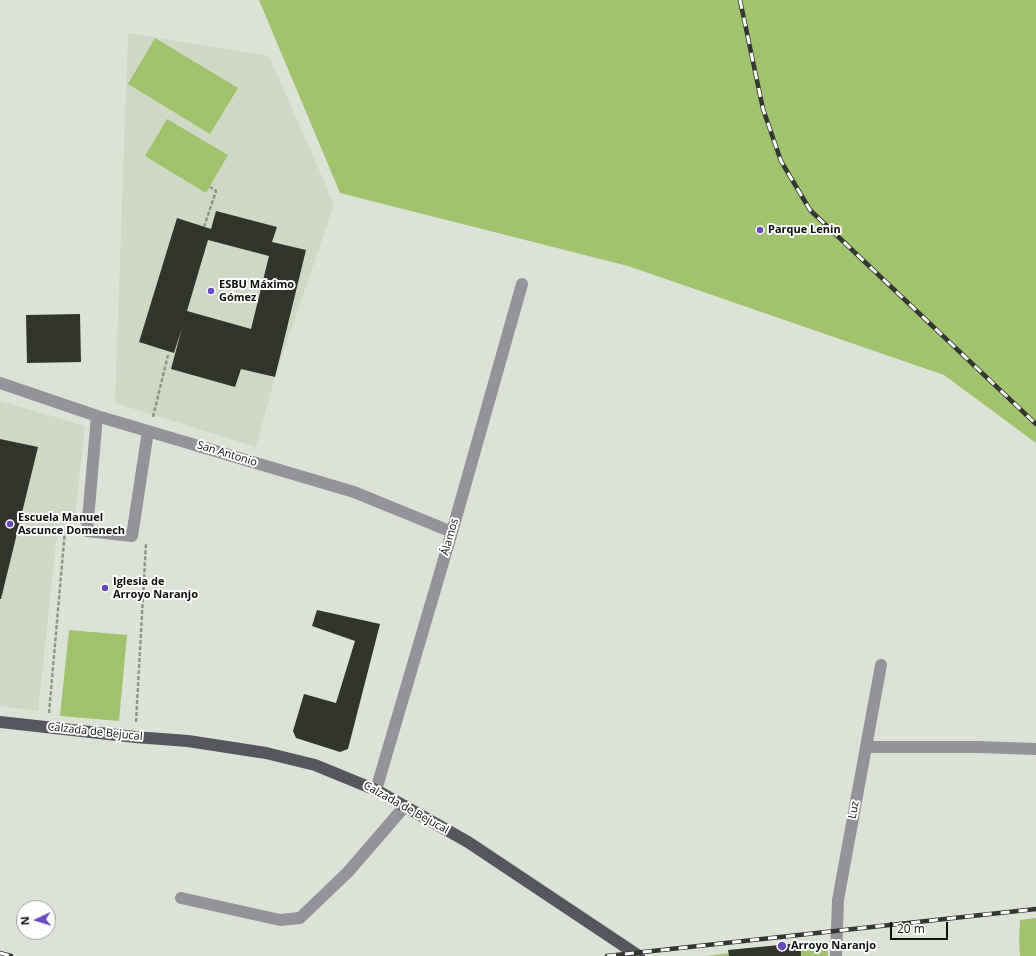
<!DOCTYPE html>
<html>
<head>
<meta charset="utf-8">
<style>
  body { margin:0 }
  #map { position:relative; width:1036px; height:956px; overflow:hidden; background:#dce2d6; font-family:"Open Sans",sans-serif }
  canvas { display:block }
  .north { position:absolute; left:16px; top:900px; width:40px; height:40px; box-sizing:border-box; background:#fff; border:1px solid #9f9f9e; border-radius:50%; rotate:266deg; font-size:11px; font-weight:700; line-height:16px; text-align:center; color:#0e100c }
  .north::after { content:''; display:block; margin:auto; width:14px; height:18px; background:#6549c2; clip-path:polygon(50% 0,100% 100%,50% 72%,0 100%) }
  .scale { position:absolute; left:890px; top:922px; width:58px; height:18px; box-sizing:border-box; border:2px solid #0e100c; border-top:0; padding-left:5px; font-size:12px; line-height:14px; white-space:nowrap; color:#0e100c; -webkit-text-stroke:3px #fff; paint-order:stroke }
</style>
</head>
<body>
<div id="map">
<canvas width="1036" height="956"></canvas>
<div class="north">N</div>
<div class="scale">20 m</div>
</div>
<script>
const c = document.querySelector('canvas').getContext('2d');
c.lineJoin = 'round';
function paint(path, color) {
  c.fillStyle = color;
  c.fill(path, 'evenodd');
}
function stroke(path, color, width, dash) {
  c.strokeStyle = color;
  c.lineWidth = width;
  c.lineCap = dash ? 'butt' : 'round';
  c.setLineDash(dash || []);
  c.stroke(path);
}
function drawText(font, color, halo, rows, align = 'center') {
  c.font = font + ' "Open Sans",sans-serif';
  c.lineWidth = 4;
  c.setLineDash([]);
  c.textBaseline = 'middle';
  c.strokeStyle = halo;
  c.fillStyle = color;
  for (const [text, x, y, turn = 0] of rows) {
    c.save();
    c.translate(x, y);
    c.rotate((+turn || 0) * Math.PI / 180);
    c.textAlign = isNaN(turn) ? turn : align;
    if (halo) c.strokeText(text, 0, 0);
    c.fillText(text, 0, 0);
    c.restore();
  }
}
paint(new Path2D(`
  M128,33L269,56L334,204L275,377L256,447L115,403Z
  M0,401L85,426L74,524L58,525L38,711L0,706Z`), '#cfd8c5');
paint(new Path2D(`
  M259,0H1036V443L944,375L628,266L340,193Z
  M155,38L238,88L210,134L128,84Z
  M167,119L228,155L206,193L145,156Z
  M69,630L127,635L119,721L60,716Z
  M1036,918V956H1020L1019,937L1020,920Z
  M828,941V956H706Z`), '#a1c36e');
paint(new Path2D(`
  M216,211L277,227L272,242L306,250L275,377L241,369L235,387L171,369L182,328L174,353L139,342L177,218L211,229ZM208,240L269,256L251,329L187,311Z
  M80,314L81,362L27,363L26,315Z
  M0,439L38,447L1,599H0Z
  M317,610L380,624L348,749L340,752L296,738L293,731L304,694L336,703L355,641L312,626Z
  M800,943L801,956H729L728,950Z`), '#31352c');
stroke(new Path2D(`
  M204,227L216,191L210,187
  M153,417L168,355
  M49,713L65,530H72
  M136,722L146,543`), '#8f948b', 2.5, [4, 2]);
stroke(new Path2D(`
  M0,383L97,416L354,492L452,532
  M97,416L87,531L132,536L148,431
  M866,747H977L1036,749
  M376,790L452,532L522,284
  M181,898L280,920L300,918L348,872L405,806
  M836,956L838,900L881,665`), '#949399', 12);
stroke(new Path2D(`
  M0,722L135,737L188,741L266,753L315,765L376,790L468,842L639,956`), '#56565e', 12);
const rail = new Path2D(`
  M740,0L763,109L781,161L810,210L1036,424
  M0,953L11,956
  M607,956L1036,909`);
stroke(rail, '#343631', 4.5);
stroke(rail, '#fff', 3, [9]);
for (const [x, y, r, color] of [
  [760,230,4,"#6549c2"],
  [211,291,4,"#6549c2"],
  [10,524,4,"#6549c2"],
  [105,588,4,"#6549c2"],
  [782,946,5,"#6549c2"]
]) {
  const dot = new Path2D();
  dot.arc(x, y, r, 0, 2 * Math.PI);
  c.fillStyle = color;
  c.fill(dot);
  stroke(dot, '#fff', 1.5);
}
drawText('bold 11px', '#0e100c', '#fff', [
  ["Parque Lenin",768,230],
  ["ESBU Máximo",219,285],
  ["Gómez",219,298],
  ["Escuela Manuel",18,518],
  ["Ascunce Domenech",18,531],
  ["Iglesia de",113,582],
  ["Arroyo Naranjo",113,595],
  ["Arroyo Naranjo",791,946]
], 'left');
drawText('11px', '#0e100c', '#fff', [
  ["San Antonio",227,454,17],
  ["Álamos",450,537,-74],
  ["Calzada de Bejucal",95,732,6],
  ["Calzada de Bejucal",406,808,29],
  ["Luz",854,810,-79]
]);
</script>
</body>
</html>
